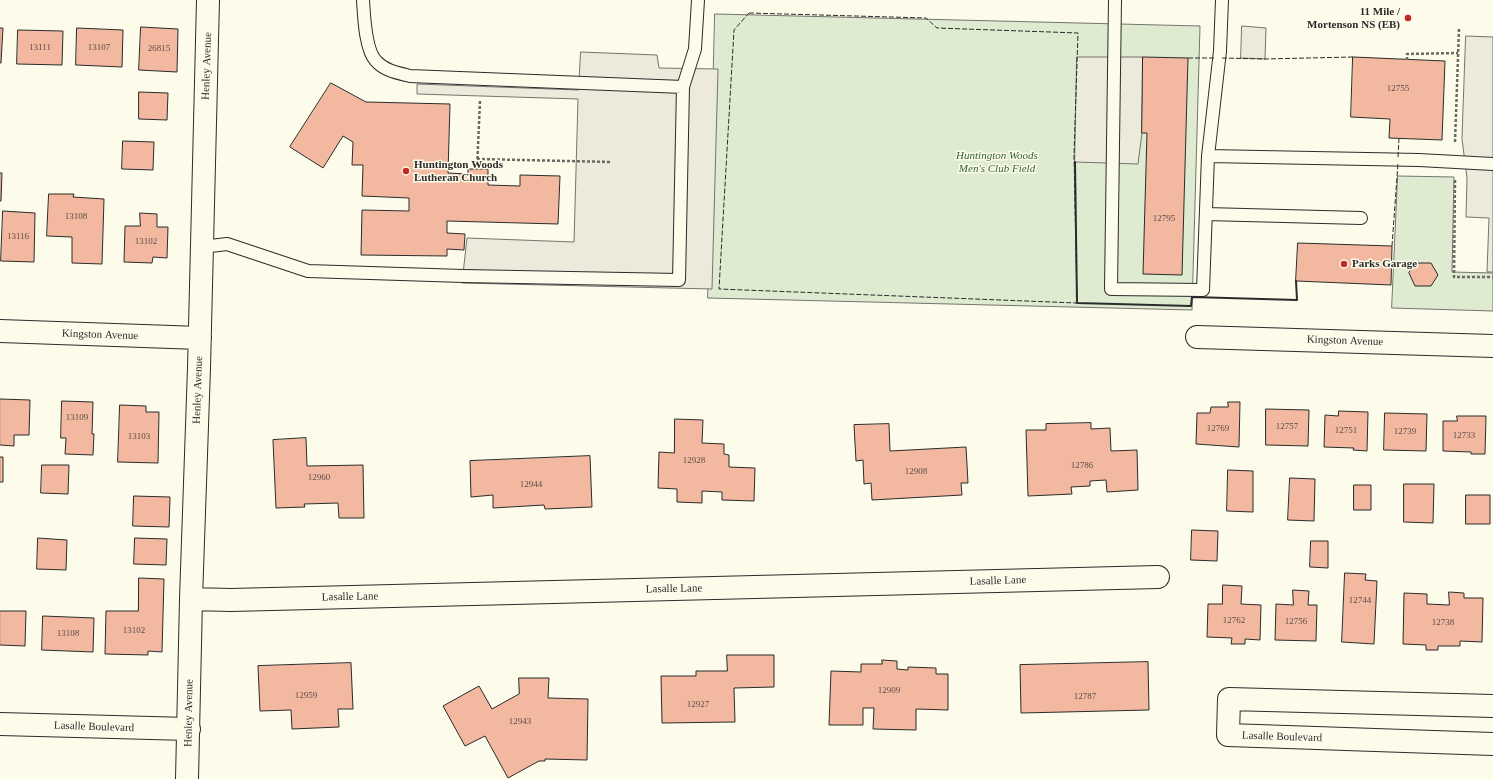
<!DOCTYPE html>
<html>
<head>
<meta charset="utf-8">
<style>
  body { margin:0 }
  canvas { display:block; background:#fdfbea }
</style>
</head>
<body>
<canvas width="1493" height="779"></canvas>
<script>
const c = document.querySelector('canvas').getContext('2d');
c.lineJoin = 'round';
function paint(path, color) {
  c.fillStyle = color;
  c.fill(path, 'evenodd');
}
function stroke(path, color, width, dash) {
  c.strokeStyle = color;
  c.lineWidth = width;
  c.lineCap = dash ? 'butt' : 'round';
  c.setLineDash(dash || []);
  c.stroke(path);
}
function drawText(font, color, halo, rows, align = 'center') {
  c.font = font + ' "Times New Roman",serif';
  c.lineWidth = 3;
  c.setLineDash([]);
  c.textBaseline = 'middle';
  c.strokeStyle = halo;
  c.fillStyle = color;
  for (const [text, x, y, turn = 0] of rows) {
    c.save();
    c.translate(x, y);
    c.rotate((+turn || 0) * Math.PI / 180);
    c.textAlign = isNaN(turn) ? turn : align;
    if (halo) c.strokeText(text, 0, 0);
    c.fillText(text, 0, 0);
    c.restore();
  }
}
const green = new Path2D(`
  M715,14L1200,26L1192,310L708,298Z
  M1398,176L1454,177L1452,272L1493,273V311L1392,308Z`);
paint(green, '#deebd1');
stroke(green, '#74746e', 1);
const parking = new Path2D(`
  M1242,26L1266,28L1265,59L1241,58Z
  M1466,36L1493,37V272H1487L1489,218L1466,217L1467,178L1462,139Z
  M581,52L657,55L659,68L718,69L712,289L462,283L467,238L574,242L578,99L417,94V84L578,90Z
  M1077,57H1143L1142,133L1138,164L1075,162Z`);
paint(parking, '#eceadb');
stroke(parking, '#74746e', 1);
const building = new Path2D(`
  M141,27L178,29L177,72L139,70Z
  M0,28H3L1,63H0Z
  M77,28L123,30L122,67L76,65Z
  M18,30L63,31L62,65L17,64Z
  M1143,57L1188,58L1182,275L1143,274L1147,133H1142Z
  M1353,57L1445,61L1442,140L1389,138L1390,119L1351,117Z
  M331,83L366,102L450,104L448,173L468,174V169H488V185L520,186V175L560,176L558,224L447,221V233L465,234L464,250L447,249V256L361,255L362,210L409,211V198L362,196L363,165H352L353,142L343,136L323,168L290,147Z
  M139,92L168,93L167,120L139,119Z
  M123,141L154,142L153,170L122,169Z
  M0,173H2L1,201H0Z
  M49,194H74L73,197L104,199L102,264L72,263V237L47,236Z
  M3,211L35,213L34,262L1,261Z
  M140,213L157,214V227H168L167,258L153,257L152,263L124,262L125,226H140Z
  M1298,243L1392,246L1391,285L1296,281Z
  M1416,263H1431L1438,275L1431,286H1415L1409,273Z
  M0,399L30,400L29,435H14V446L0,445Z
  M62,401L93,402L92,434H94L93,455L65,454L66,438H61Z
  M1228,402H1240L1239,447L1196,444L1197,413H1210L1211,407H1228Z
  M120,405L146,406V412H159L158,463L118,462Z
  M1266,409L1309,410L1308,446L1266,445Z
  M1339,411L1368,412L1367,451L1353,450L1354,448L1324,447L1325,415L1338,416Z
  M1385,413L1427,414L1426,451L1384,450Z
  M1457,416H1486L1485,454H1471V452L1443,451V421H1457Z
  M675,419L703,420L702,443L724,444V454L729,455V467L755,468L754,501L722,500V492L702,491V503L677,502V489L658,488L659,452L674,453Z
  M1091,423V429L1110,428L1111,451L1137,450L1138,490L1107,492L1106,480L1090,481V486L1071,487L1072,494L1028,496L1026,430H1046V424Z
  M889,424L890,451L966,447L968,483H961L962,495L872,500L871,483L864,484L863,460L856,461L854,425Z
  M306,438L307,466L363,465L364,518H339L338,503L304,504L305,507L276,508L273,440Z
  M590,456L592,507L545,509L544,505L493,508V495L471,497L470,461Z
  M0,457H3V482H0Z
  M42,465H69L68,494L41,493Z
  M1228,470L1253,471V512L1227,511Z
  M1290,478L1315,479L1314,521L1288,520Z
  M1404,484H1434L1433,523L1404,522Z
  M1354,485H1371V510H1354Z
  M1466,495H1490V524H1466Z
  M134,496L170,497L169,527L133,526Z
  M1192,530L1218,531L1217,561L1191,560Z
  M38,538L67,540L66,570L37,569Z
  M135,538L167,539L166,565L134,564Z
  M1311,541H1328V568L1310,567Z
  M1345,573L1366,574L1365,580L1377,581L1374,644L1342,642Z
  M139,578L164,579L162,652L148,651V655L105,654L106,611H138Z
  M1223,585L1242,586L1241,604L1261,605L1260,640L1245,639V644H1231L1232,638L1207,637L1208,604H1222Z
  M1293,590L1309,591L1308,605H1317L1316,641L1275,640L1276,604L1293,605Z
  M1449,592L1464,593V598H1483L1482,642L1460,641V646H1438V650H1426V645L1403,644L1404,593L1427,594V604L1449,605Z
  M0,611H26L25,646L0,645Z
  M43,616L94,618L93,652L42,650Z
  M727,655H774V687L734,688L735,722L662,723L661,676H696V671H727Z
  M882,660L897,661V669L908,670V667L936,668V674H948V710L916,709V730L873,729L874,708H863V725H829L831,671L861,672V664H882Z
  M1148,662L1149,710L1021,713L1020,665Z
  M351,663L353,709H338L339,727L292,729L291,710L260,711L258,666Z
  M519,678H549L548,698L588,699L587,760L545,759V761H539L508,778L485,736L465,746L443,706L479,686L492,709L519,694Z`);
paint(building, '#f2b8a0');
stroke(building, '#2b2b2b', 1);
const service = new Path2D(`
  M363,0C364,15 365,50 376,61C385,71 398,73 410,76L683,87
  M1115,0L1111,289L1203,290L1208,156L1220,51L1222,0
  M1208,156L1419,160L1493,164
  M1206,214L1361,218
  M202,247L227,244L308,271L463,276L679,280L683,87L695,49L698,0`);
const minor = new Path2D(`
  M0,331L200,338
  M1197,337L1493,346
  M191,599L231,600L1158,577
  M1493,706L1229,699L1228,735L1493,744
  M0,724L189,729
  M187,779L191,599L199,368L208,0`);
stroke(service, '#2b2b2b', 14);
stroke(minor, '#2b2b2b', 24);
stroke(new Path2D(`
  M1407,60V54L1458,53
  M1455,142L1459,29
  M477,159L612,162
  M477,169L480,101
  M1455,180L1454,277H1493`), '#6a6964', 2.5, [3, 2]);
stroke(service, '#fdfbea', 12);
stroke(minor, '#fdfbea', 22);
stroke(new Path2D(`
  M749,13L926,18L937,28L1078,33L1074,155L1077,303L719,289L734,30Z
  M1188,58H1216
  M1222,58L1265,59L1353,57
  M1398,157L1399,138
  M1392,246L1398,163`), '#2b2b2b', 1, [5, 2]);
stroke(new Path2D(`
  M1075,162L1077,303L1191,306L1192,297L1297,300L1296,281`), '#2b2b2b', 2);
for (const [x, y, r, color] of [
  [1408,18,4,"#c62828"],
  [406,171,4,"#c62828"],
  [1344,264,4,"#c62828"]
]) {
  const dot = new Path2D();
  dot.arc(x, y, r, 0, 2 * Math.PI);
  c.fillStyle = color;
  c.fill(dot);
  stroke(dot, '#fdfbea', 1.5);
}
drawText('9px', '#5d4e48', null, [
  ["13111",40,48],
  ["13107",99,48],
  ["26815",159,49],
  ["12755",1398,89],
  ["13108",76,217],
  ["12795",1164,219],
  ["13116",18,237],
  ["13102",146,242],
  ["13109",77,418],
  ["12757",1287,427],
  ["12769",1218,429],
  ["12751",1346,431],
  ["12739",1405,432],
  ["12733",1464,436],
  ["13103",139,437],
  ["12928",694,461],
  ["12786",1082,466],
  ["12908",916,472],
  ["12960",319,478],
  ["12944",531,485],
  ["12744",1360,601],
  ["12762",1234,621],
  ["12756",1296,622],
  ["12738",1443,623],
  ["13102",134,631],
  ["13108",68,634],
  ["12909",889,691],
  ["12959",306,696],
  ["12787",1085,697],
  ["12927",698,705],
  ["12943",520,722]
]);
drawText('bold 11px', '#2b2b2b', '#fdfbea', [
  ["11 Mile /",1400,12,"right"],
  ["Mortenson NS (EB)",1400,25,"right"],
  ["Huntington Woods",414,165],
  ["Lutheran Church",414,178],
  ["Parks Garage",1352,264]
], 'left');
drawText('11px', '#2b2b2b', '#fdfbea', [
  ["Henley Avenue",207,66,-88],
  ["Kingston Avenue",100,335,2],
  ["Kingston Avenue",1345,341,2],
  ["Henley Avenue",198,390,-88],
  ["Lasalle Lane",998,581,-2],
  ["Lasalle Lane",674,589,-1],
  ["Lasalle Lane",350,597,-1],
  ["Henley Avenue",189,713,-89],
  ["Lasalle Boulevard",94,727,2],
  ["Lasalle Boulevard",1282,737,2]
]);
drawText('italic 11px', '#34623c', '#fdfbea', [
  ["Huntington Woods",997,156],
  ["Men's Club Field",997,169]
]);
</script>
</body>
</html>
